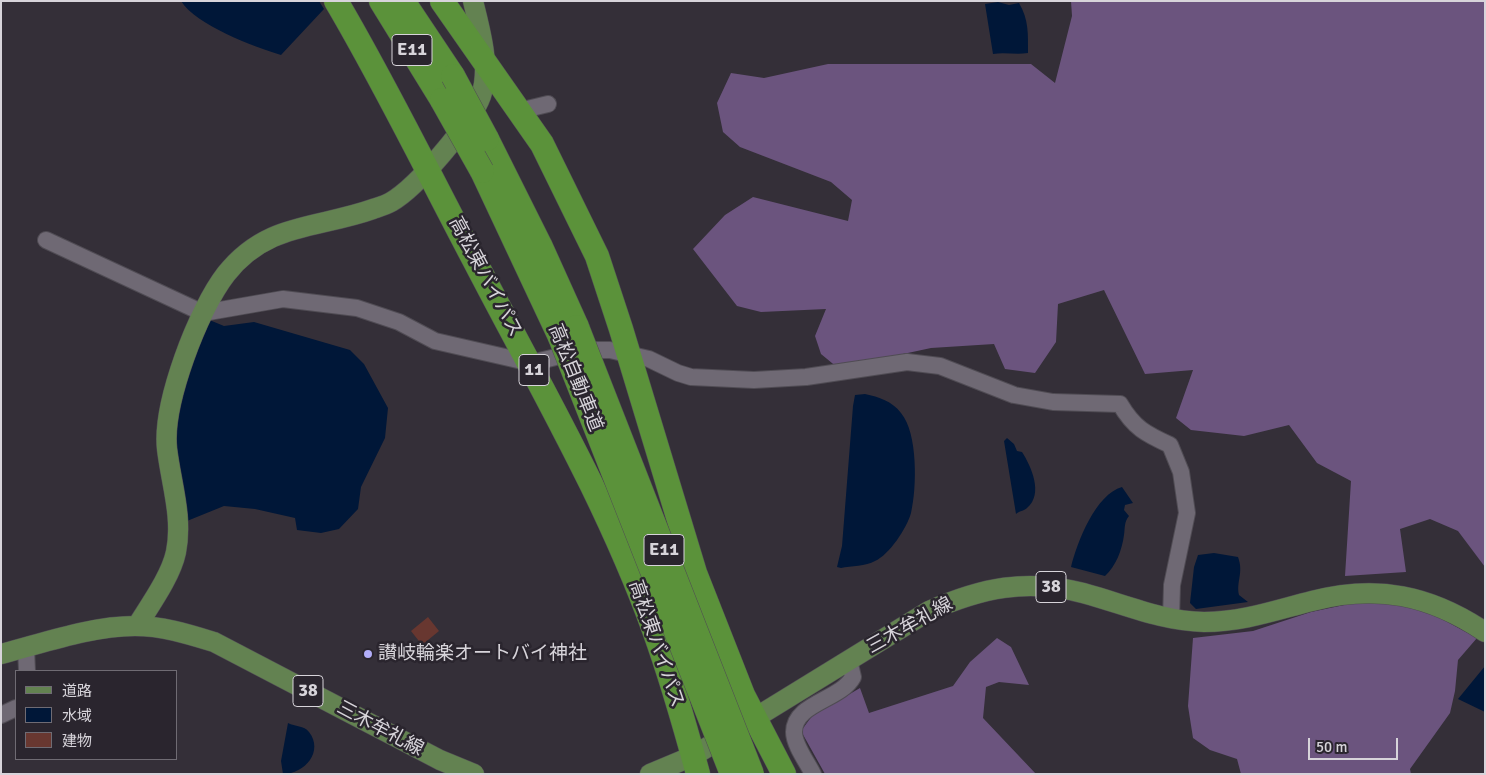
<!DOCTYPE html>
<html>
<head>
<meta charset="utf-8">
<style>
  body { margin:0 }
  #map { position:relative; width:1486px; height:775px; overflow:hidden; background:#342f38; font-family:Signika,"Noto Sans JP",sans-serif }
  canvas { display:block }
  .frame { position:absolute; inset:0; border:2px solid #d7d4da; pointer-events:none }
  .legend { position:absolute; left:15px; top:670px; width:162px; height:90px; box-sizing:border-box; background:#2a252e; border:1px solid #6f6b73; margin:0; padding:6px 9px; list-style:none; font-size:15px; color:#d7d4da }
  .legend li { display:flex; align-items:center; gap:10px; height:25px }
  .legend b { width:25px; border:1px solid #6f6b73 }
  .scale { position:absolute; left:1308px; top:738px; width:90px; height:22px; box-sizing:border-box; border:2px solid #d7d4da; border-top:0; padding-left:6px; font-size:15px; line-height:18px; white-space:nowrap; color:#d7d4da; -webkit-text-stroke:4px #2a252e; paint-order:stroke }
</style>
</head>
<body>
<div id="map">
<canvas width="1486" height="775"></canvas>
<div class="frame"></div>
<ul class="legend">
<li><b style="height:6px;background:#638251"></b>道路</li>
<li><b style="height:14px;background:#001738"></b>水域</li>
<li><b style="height:14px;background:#683730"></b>建物</li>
</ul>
<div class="scale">50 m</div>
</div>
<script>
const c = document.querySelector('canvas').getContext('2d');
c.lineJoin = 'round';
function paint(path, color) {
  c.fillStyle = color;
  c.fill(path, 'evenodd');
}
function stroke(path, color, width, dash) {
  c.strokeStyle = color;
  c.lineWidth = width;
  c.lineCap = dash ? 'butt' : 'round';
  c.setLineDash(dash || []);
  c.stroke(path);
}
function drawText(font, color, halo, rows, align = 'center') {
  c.font = font + ' Signika,"Noto Sans JP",sans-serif';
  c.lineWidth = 5;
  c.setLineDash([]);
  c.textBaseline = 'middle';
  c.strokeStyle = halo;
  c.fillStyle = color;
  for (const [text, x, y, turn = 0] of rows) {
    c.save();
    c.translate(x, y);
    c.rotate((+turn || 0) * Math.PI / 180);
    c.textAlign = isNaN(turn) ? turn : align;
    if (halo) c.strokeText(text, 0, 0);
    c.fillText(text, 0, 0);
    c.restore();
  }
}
paint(new Path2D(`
  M1071,1H1485V567L1458,531L1430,519L1400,529L1406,572L1345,576L1351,481L1317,463L1289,425L1244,436L1191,430L1176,418L1193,370L1145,374L1104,290L1058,304L1056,342L1035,373L1005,369L994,344L931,348L838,368L821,354L815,336L826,309L761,312L737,306L693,249L725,215L753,197L848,221L852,200L831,182L740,147L723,132L717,103L731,73L764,78L828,64H1031L1055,83L1072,16Z
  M1363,601L1418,606L1477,638L1458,660L1455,691L1450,713L1410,769L1411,774H1241L1237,759L1210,750L1193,738L1188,706L1193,638L1253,631L1311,612Z
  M997,638L1011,647L1029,685L999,682L986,687L983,718L1036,774H825L801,731L812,716L860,688L869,713L953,686L970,662Z`), '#6b547e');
paint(new Path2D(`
  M181,1H319L324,9L281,55C254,47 196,25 181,1Z
  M998,2L1009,5L1019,3C1029,20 1028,34 1028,53C1016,55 1005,52 993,54L985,4Z
  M207,319L224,326L254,322L350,350L364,364L388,408L385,438L361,487L358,509L339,529L321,533L297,530L295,518L255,509L224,506L187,521L171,432L186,366Z
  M865,394C879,397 892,401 901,413C918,433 917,488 911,513C907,528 889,555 875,561C866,566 851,566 841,568L837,567L842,546L853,406L855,395Z
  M1007,438L1014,444L1017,451L1022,452C1031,466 1044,494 1027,508C1024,511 1019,511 1016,514L1004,441Z
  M1122,487L1133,503L1125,505L1124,510L1129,516C1124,522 1125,528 1124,535C1122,550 1116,566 1105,576L1071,567C1077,542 1096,494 1122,487Z
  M1214,553L1238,557C1244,573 1236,581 1239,595L1248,602L1196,609L1190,603L1194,567L1198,555Z
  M1485,666V712L1458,699Z
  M288,723C295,727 304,725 309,732C324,751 305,774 283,774L281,761Z`), '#001738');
paint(new Path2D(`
  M428,617L439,631L422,645L411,631Z`), '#683730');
const minor = new Path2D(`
  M519,111L548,104
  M46,240L203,313L283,299L357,308L399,322L435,341L531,363L585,350H610L649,359L678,373L691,377L754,380L806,377L907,362L940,366L1014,395L1053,402L1120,404C1134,428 1146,434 1170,445L1181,472L1187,513L1172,585L1171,619
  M26,648L27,671
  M1,715L16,708
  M813,774C807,762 794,745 794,732C794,703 841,700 853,677L849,660`);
const major = new Path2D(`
  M137,626C150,605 171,576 176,552C183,517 171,483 167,449C162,404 198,310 226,274C267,222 317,229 373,209C379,207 386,205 391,202C417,187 471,124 481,96C491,66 480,30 473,1
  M1,654C44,643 91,626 135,626C163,626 188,634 214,642L440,760L474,774
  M650,774L693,756L929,611C981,588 1027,578 1083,593C1124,604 1161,621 1204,622C1243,622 1276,610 1312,601C1377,584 1430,595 1485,632`);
const highway = new Path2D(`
  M336,1C388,89 432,181 480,271C541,388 609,505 654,630C671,677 685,726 698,774
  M381,1L442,100
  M403,1L453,76
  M442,1L542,144L597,256L621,329L695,573L743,695L784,774
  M487,139L540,245L577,327
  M482,171L560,337`);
stroke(minor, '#504c54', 18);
stroke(major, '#504c54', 21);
stroke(highway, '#504c54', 25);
stroke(minor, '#6f6974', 16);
stroke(major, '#638251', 20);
stroke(highway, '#5b923a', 24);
const highwayBridge = new Path2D(`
  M453,76L487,139
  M442,100L482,171
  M577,327L752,774
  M560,337L732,774`);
stroke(highwayBridge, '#504c54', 25, []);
stroke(highwayBridge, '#5b923a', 24);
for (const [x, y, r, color] of [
  [368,654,5,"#b2adf9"]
]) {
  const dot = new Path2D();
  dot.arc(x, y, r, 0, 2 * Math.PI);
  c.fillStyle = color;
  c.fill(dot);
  stroke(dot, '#2a252e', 2);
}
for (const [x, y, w] of [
  [412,50,40],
  [534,370,30],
  [664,550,40],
  [1051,587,30],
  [308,691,30]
]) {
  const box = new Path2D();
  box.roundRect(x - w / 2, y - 15.5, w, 31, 4);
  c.fillStyle = '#2a252e';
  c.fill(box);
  stroke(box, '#d7d4da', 1);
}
drawText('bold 18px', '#d7d4da', null, [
  ["E11",412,50],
  ["11",534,370],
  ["E11",664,550],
  ["38",1051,587],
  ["38",308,691]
]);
drawText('19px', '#d7d4da', '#2a252e', [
  ["高松東バイパス",485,277,62],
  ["高松自動車道",575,378,68],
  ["三木牟礼線",910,626,-29],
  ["高松東バイパス",656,644,71],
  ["三木牟礼線",380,729,28]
]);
drawText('19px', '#d7d4da', '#2a252e', [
  ["讃岐輪楽オートバイ神社",378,654]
], 'left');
</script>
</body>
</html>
